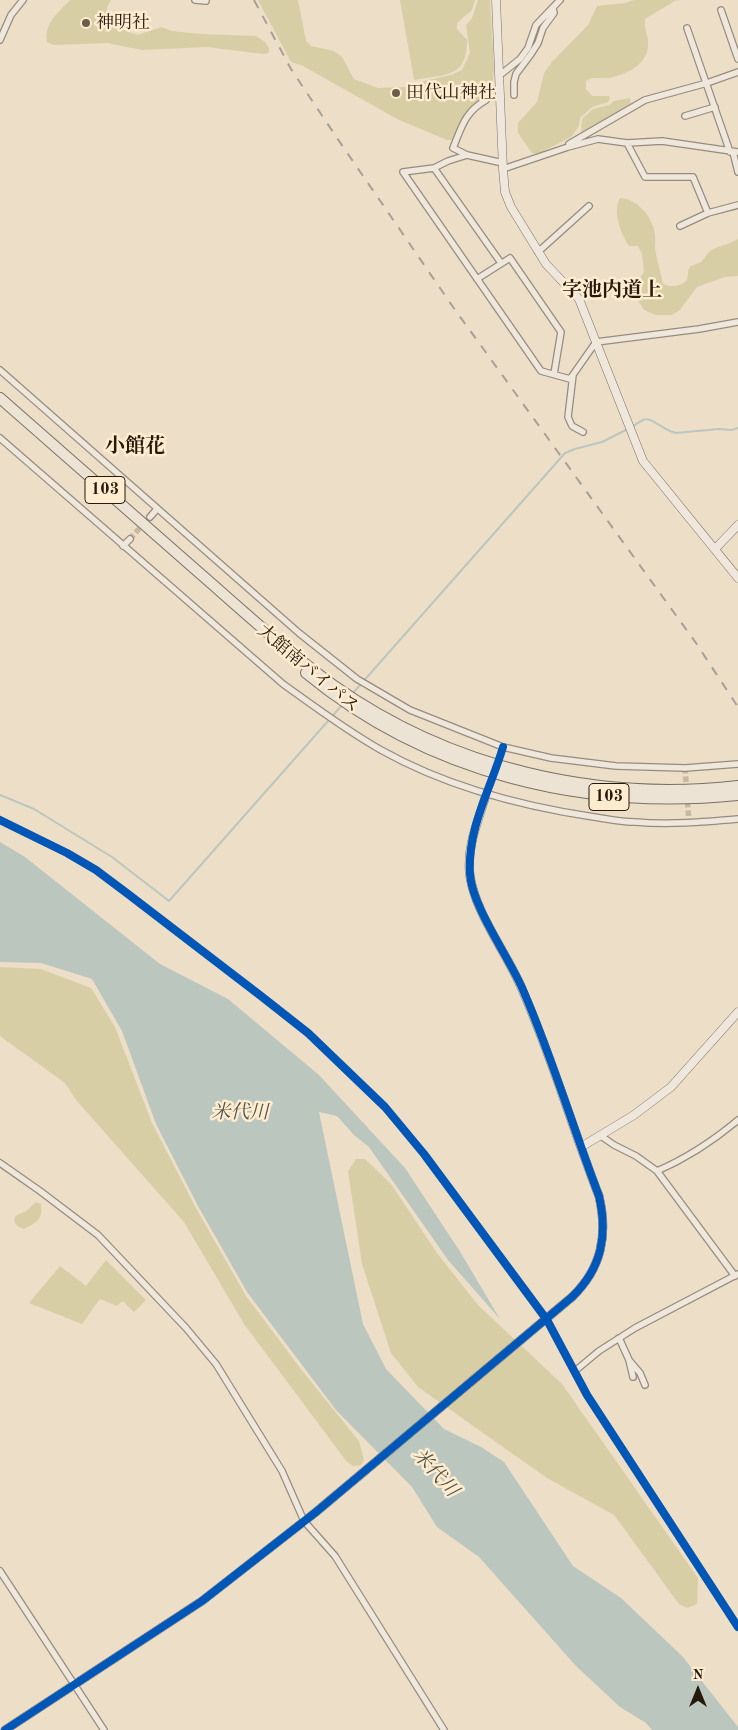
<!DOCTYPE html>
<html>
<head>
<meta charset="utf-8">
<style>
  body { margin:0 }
  #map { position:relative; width:738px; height:1730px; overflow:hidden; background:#eddec7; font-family:"Old Standard TT",serif }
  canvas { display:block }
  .north { position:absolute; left:673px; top:1665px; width:50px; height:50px; -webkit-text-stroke:4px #feecd0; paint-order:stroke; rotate:0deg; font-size:14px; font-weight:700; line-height:20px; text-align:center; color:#24190b }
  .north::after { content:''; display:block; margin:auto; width:18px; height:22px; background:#24190b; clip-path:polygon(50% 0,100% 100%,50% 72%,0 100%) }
</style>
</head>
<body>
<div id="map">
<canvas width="738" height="1730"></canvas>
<div class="north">N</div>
</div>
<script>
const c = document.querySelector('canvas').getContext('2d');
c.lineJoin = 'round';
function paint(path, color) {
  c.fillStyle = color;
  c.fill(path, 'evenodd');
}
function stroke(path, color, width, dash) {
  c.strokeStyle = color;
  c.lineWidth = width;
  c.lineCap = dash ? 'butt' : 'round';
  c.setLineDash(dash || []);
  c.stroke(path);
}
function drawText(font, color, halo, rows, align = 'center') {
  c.font = font + ' "Old Standard TT","Noto Serif JP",serif';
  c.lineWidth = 5;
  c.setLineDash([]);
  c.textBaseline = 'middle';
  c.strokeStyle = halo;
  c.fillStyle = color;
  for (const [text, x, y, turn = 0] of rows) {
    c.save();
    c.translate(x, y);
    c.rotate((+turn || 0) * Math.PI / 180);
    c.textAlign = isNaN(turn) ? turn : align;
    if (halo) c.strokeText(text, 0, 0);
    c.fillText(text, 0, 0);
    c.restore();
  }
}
paint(new Path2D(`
  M70,0H111L107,7V15L117,25L128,32L138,35L161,27L172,31L201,34L256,36L265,42L269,48V53L263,54L207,47L142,50L107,43L54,45L47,42C44,23 58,13 70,0Z
  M258,0H298L306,41L311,46L334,51L342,57L354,79L378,88L405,87L410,88L416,87L424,81L451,75L462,70L470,53L466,25L472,18L478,0H490L494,66L493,83L471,109L457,140H447L397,119L303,66L291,62Z
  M400,0H475L472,10L457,23V29L467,40C467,79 444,74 414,80Z
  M634,0H680L675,1L645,19C644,30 649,36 648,46C647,65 625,75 609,78C600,79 593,76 586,81V89L592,96H609L610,99L608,102L592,107L580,118L579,126L571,137L538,154L532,153L518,133V123L537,102L544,73L552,62L588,25L597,6L625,3Z
  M630,98L631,106L581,134L582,119L593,109L609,105L614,101Z
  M620,198C637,198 653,218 655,234C656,241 654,247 656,254C658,264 661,273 663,284C670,287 679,287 685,282C690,278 686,272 690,267C693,264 698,264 701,262C704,259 706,255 709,252C716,246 729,245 738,239V276L725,277L697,287L680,310L672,315H656L644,310L636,297V284L644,272L642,254L638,246H629C621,234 612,212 620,198Z
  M0,967L41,969L91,988L115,1027L152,1123L197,1210L246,1296L304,1373L359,1441L364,1460L361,1465L353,1466L347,1462L244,1324L184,1222L76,1100L65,1083L0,1036Z
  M356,1159H365L391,1184L437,1253L478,1305L562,1384L698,1578L697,1604L687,1608L679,1604L614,1515L547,1478L418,1387L391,1353L362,1264L348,1171Z
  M36,1202L41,1204C43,1220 37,1222 24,1229C19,1228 12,1224 15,1217C17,1214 23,1213 26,1211C30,1208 33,1205 36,1202Z
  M106,1260L146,1300L134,1312L124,1302H121L117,1306L100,1299L82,1324L29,1303L60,1266L86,1286Z`), '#d8cea5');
paint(new Path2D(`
  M0,842L25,857L160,964L228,999L319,1075L405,1168L459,1250L500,1319L448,1260L369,1147L354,1135L337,1116L319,1112L363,1324L386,1369L444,1429L481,1447L504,1462L573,1566L621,1598L682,1656L731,1718L738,1727V1730H652L646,1723L620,1707L576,1666L479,1557L437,1527L412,1487L336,1410L247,1292L198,1206L156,1124L122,1031L92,979L41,963L0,962Z`), '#bbc6be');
stroke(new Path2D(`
  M632,427C635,425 639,422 643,420C652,416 665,432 676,433L719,429L732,430L738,428
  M353,693L565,453L575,449L602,442L628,429
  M0,795L34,809L112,857L169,901L343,704`), '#bbc6be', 2);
stroke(new Path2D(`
  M130,539L145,522
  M685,768L689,822
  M486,795L496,770L503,747`), '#c5b7a1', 5.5, [5.5, 3]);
const street = new Path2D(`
  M195,0L206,1
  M721,10L738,59
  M687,28L730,152
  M0,40L11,15L23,0
  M500,75L520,59L528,48L536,25L560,0
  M514,95V82L516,74L531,54L538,43L543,28L554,13L553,8
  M486,100C465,112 462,126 453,148L467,155L503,163
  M685,116L715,107
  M627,143L645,177H693L708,213
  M569,144L645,100L707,83L738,72
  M733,152L738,172
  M467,155L448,161L434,168L403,172L541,371L570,379L596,342L699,329L738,322
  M434,168L501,263
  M503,169L568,147L598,139L627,143L662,141L738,152
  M680,226L708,213L738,205
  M538,252L589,206
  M477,279L510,258L561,332L554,374
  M0,370L299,633L357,679L410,710L503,747L551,758L616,766L685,768L738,764
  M573,375L568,417L572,426L583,432
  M0,438L283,684C315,707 347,731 381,750C447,787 520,806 594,817C608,819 622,822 635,822C669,825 704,822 738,819
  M150,517L157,509
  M123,546L130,539
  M0,820L67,853L96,870L128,894L261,996L308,1033L385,1107L424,1154L547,1320L587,1395L738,1627
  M601,1136L614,1145L636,1156L657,1171L735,1276
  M0,1163L40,1191L98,1235L186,1328L216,1364L282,1471L304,1521L335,1556L444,1730
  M657,1171C687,1158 713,1141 738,1120
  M619,1338L629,1360L633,1377
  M629,1360L640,1373L645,1385
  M575,1371L599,1351L635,1328L738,1274
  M0,1571L104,1730`);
const secondary = new Path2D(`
  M496,0L503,169L505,192L511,207L546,264L579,299L643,461L738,578
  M715,549L738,525
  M581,1147L634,1115L671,1087L738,1012
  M5,1730L202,1601L316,1512L572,1297C602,1268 608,1235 599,1196C572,1127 552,1057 522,989C507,953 476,915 470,876C466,848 478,821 486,795`);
const highway = new Path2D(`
  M0,398C65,455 131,513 196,570C241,609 285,650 333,685C450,768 596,802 738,786
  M306,673C427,773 584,811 738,795`);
stroke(street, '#968c7e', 8);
stroke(secondary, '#7a7164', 9);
stroke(highway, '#7a7164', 12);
stroke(street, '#efe7db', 5.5);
stroke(secondary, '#efe7db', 8);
stroke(highway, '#ece3d5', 10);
stroke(new Path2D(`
  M254,0L291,69L337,138L453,307L696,643L738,707`), '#a7a096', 2, [9, 9]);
stroke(new Path2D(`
  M0,820L67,853L96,870L128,894L261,996L308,1033L385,1107L424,1154L547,1320L587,1395L738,1627
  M5,1730L202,1601L316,1512L572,1297C602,1268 608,1235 599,1196C573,1128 552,1057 523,990C509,957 472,907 470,874C467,829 491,788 503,747`), '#0057b8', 8);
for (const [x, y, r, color] of [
  [86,23,5,"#6a5e4d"],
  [396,93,5,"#6a5e4d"]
]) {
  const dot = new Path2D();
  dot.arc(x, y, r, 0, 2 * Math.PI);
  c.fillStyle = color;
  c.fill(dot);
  stroke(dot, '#feecd0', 2);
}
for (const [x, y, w] of [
  [105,490,40],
  [609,797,40]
]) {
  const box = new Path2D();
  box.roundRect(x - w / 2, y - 13.5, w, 27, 4);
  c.fillStyle = '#feecd0';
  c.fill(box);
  stroke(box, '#24190b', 1);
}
drawText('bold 16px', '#24190b', null, [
  ["103",105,490],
  ["103",609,797]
]);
drawText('18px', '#24190b', '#feecd0', [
  ["神明社",96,23],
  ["田代山神社",406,93]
], 'left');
drawText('18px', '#24190b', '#feecd0', [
  ["大館南バイパス",308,669,40]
]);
drawText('italic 19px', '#515248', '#feecd0', [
  ["米代川",240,1113],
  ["米代川",435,1473,48]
]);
drawText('bold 20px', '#24190b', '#feecd0', [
  ["字池内道上",612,291],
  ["小館花",135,447]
]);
</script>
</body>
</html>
